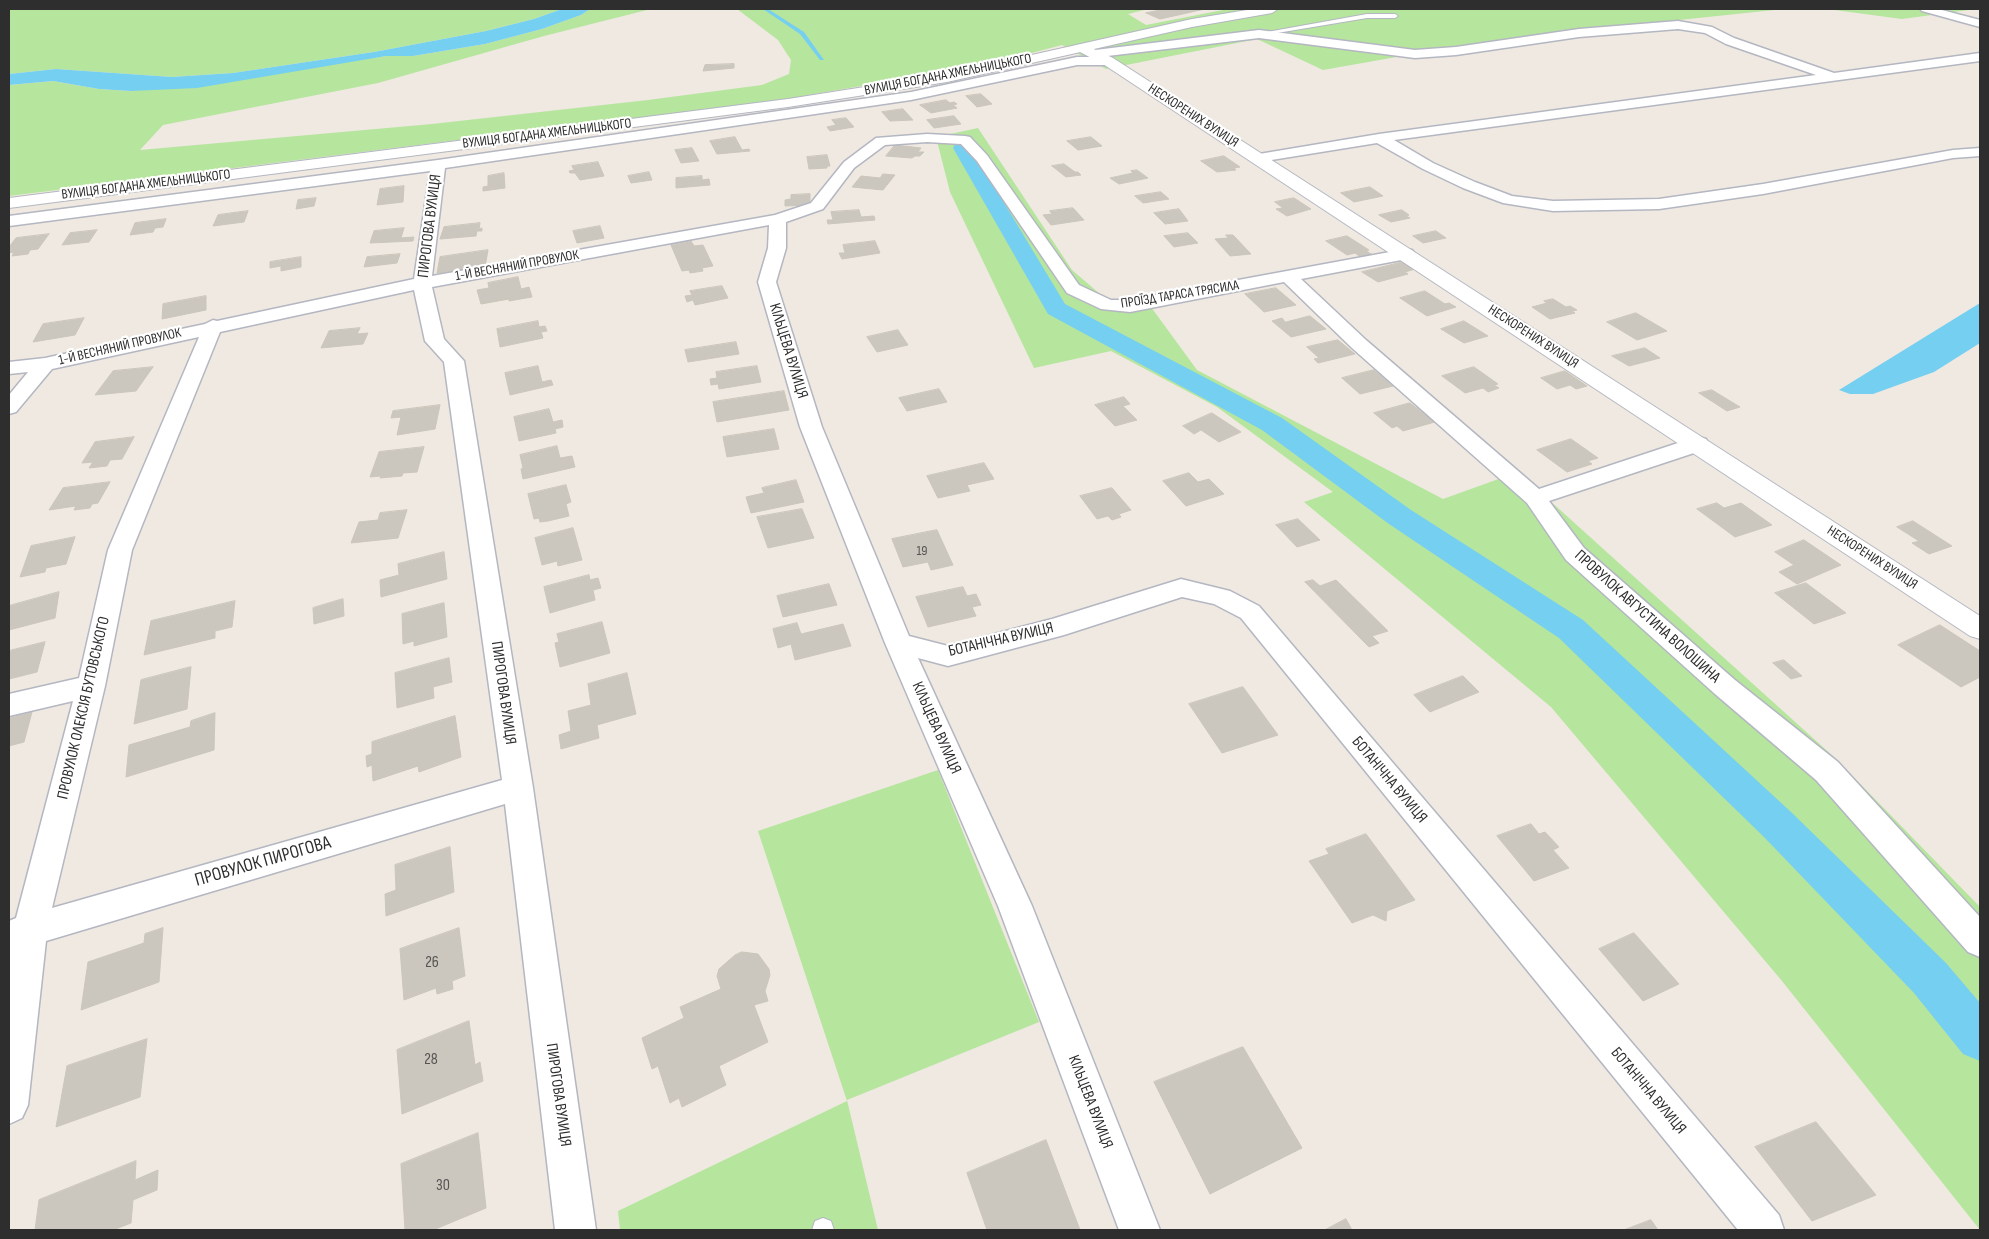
<!DOCTYPE html>
<html>
<head>
<meta charset="utf-8">
<style>
  body { margin:0 }
  #map { position:relative; width:1989px; height:1239px; overflow:hidden; background:#efe9e1; font-family:"Sofia Sans Condensed",sans-serif }
  canvas { display:block }
  .frame { position:absolute; inset:0; border:10px solid #2e2e2e; pointer-events:none }
</style>
</head>
<body>
<div id="map">
<canvas width="1989" height="1239"></canvas>
<div class="frame"></div>
</div>
<script>
const c = document.querySelector('canvas').getContext('2d');
c.lineJoin = 'round';
function paint(path, color) {
  c.fillStyle = color;
  c.fill(path, 'evenodd');
}
function stroke(path, color, width, dash) {
  c.strokeStyle = color;
  c.lineWidth = width;
  c.lineCap = dash ? 'butt' : 'round';
  c.setLineDash(dash || []);
  c.stroke(path);
}
function drawText(font, color, halo, rows, align = 'center') {
  c.font = font + ' "Sofia Sans Condensed",sans-serif';
  c.lineWidth = 4.5;
  c.setLineDash([]);
  c.textBaseline = 'middle';
  c.strokeStyle = halo;
  c.fillStyle = color;
  for (const [text, x, y, turn = 0] of rows) {
    c.save();
    c.translate(x, y);
    c.rotate((+turn || 0) * Math.PI / 180);
    c.textAlign = isNaN(turn) ? turn : align;
    if (halo) c.strokeText(text, 0, 0);
    c.fillText(text, 0, 0);
    c.restore();
  }
}
paint(new Path2D(`
  M9,9H562L534,19L486,31L374,52L233,73L172,77L56,69L9,74Z
  M590,9H651L544,36L378,83L163,125L140,150L432,124L648,100L762,85L789,74L791,60L778,40L737,9H1148L1128,14L1146,25L1228,9H1784L1574,31L1453,47L1323,70L1257,39L1106,69L1062,45L994,63L780,100L9,196V85L53,81L99,89L131,91L386,56H413L485,44L542,29L581,15Z
  M1827,9H1976L1902,19Z
  M978,128L1072,270L1107,300L1151,307L1197,370L1443,499L1518,472L1834,757L1980,907V1230L1782,981L1551,707L1304,502L1333,492L1217,407L1111,351L1034,368L950,192L936,137Z
  M938,770L1039,1022L847,1100L878,1230H620L618,1211L847,1101L758,831Z`), '#b6e59e');
paint(new Path2D(`
  M562,9H590L581,15L542,29L485,44L413,56H386L197,88L131,91L99,89L53,81L9,85V74L56,69L172,77L233,73L374,52L486,31L534,19Z
  M1980,303V343L1934,372L1873,394H1850L1839,390Z`), '#75cff0');
paint(new Path2D(`
  M763,9H768L804,32L824,60H820L800,34Z`), '#75cff0');
paint(new Path2D(`
  M962,142L969,144L971,148L1065,304L1282,418L1411,510L1583,620L1791,812L1946,963L1980,1003V1061L1963,1054L1914,993L1763,836L1559,638L1389,524L1262,430L1048,314L953,148L955,144Z`), '#75cff0');
const building = new Path2D(`
  M1166,9H1205L1160,19L1146,13Z
  M734,64V68L703,71L705,65Z
  M981,94L992,104L977,107L966,96Z
  M946,100L950,103L954,102L957,104L953,105L957,108L931,113L920,105Z
  M903,109L913,120L890,121L882,112Z
  M954,116L961,124L934,128L927,120Z
  M846,118L854,127L830,131L827,127L836,125L832,120Z
  M735,137L742,150L749,149L750,151L717,154L710,141Z
  M1091,137L1102,146L1078,150L1067,141Z
  M895,145L921,148L918,152H924L920,156H915L912,158L886,156Z
  M692,148L699,161L681,163L675,150Z
  M827,155L830,166H827V168L809,169L807,157Z
  M1224,156L1240,167L1234,168L1236,170L1217,172L1201,161Z
  M598,162L604,176L580,180L575,173H570L569,171L574,170L572,166Z
  M1064,164L1075,172H1078L1081,175L1066,177L1052,166Z
  M1137,170L1148,178L1119,184L1110,178L1133,173L1131,171Z
  M649,172L652,180L631,183L628,176Z
  M504,173L505,188L483,191V187L488,186V176Z
  M883,174L895,175L883,190L852,187L861,176L880,178Z
  M702,176V180L709,179L710,185L676,188V178Z
  M404,186L403,202L377,205L380,189Z
  M1370,187L1383,196L1354,202L1341,193Z
  M1161,192L1169,199L1143,203L1135,196Z
  M810,194V205L785,206V200L791,199V195Z
  M316,198L314,206L296,209L298,200Z
  M1294,198L1311,209L1287,216L1276,209L1283,208L1275,202Z
  M1073,208L1084,220L1051,225L1043,215L1052,214L1050,211Z
  M1179,209L1188,221L1165,224L1154,213Z
  M859,210L861,217L874,216L875,220L828,224L827,220H833L831,212Z
  M1402,210L1409,215L1406,216L1410,218L1391,222L1379,215Z
  M248,211L244,222L213,226L218,215Z
  M166,219L163,227L155,228L153,232L130,235L135,223Z
  M480,223L479,229L482,228V231H477L476,236L440,239L444,227Z
  M600,226L604,238L577,243L573,231Z
  M404,228L401,238L414,237L413,241L370,243L374,231Z
  M97,230L89,242L62,245L70,233Z
  M1436,231L1446,238L1423,243L1413,236Z
  M1188,233L1198,243L1174,247L1164,236Z
  M49,234L38,249L30,250L28,254L12,256L14,252L9,253V247L16,238Z
  M1226,235H1233L1251,254L1230,256L1215,239L1228,238Z
  M1347,236L1369,250L1366,251L1373,255L1362,258L1355,253L1347,255L1326,241Z
  M691,241L694,246L703,245L713,266L702,268L703,271L690,273L689,270L682,271L671,245Z
  M875,241L880,253L842,259L839,253H845L843,245Z
  M488,250L485,267L437,273L440,257Z
  M400,254L397,263L364,267L367,257Z
  M301,257V267L281,271V266L270,268V262Z
  M1403,262L1415,269L1405,272L1408,274L1378,282L1362,272Z
  M518,277L521,289L529,287L532,297L509,301V299L481,304L477,290L489,288L488,283Z
  M722,286L728,298L695,305L693,300L687,302L685,296L692,295L690,291Z
  M1276,288L1296,305L1264,312L1245,294Z
  M1425,291L1445,304L1449,303L1456,307L1427,316L1400,298Z
  M206,296V310L162,319L163,304Z
  M1553,299L1566,307L1570,306L1577,310L1572,311L1575,313L1550,319L1532,307L1547,303L1544,301Z
  M1636,313L1667,331L1637,340L1607,322Z
  M1310,316L1326,329L1291,337L1272,321L1282,318L1285,322Z
  M84,318L75,335L33,342L43,324Z
  M538,321L539,327L545,326L547,331L541,332L543,338L500,347L497,329Z
  M1464,321L1488,336L1464,343L1441,329Z
  M360,328L357,334L368,333L363,344L321,348L329,331Z
  M898,330L908,345L877,352L867,337Z
  M1338,340L1355,354L1318,363L1314,359L1319,358L1307,347Z
  M736,342L739,354L688,362L685,350Z
  M1645,348L1660,358L1629,366L1612,356Z
  M538,366L542,382L551,380L553,385L510,395L505,373Z
  M757,366L761,382L719,389L718,384L711,385L710,379L717,378L716,372Z
  M153,367L136,391L95,395L113,371Z
  M1474,367L1498,384L1494,385L1499,388L1488,392L1483,388L1465,393L1442,376Z
  M1374,370L1393,386L1360,394L1342,378Z
  M1565,371L1587,386L1576,389L1570,385L1557,389L1541,378Z
  M939,389L947,402L907,411L899,398Z
  M1712,390L1740,407L1727,411L1699,393Z
  M784,391L789,410L717,422L713,402Z
  M1124,397L1130,404L1123,406L1137,420L1115,426L1095,405Z
  M1410,403L1435,422L1403,431L1397,426L1392,428L1374,413Z
  M440,405L435,429L397,435L401,417L391,418L393,411Z
  M549,409L553,422L562,420L563,427L555,429L556,433L519,441L514,417Z
  M1212,413L1241,432L1219,442L1201,430L1194,434L1183,426Z
  M774,429L779,449L727,457L723,437Z
  M134,437L122,459L110,460L107,466L89,468L93,462L82,463L95,442Z
  M1571,439L1598,458L1588,461L1592,464L1567,472L1537,450Z
  M557,446L560,458L572,456L575,467L523,479L521,469L523,468L520,455Z
  M424,447L417,472L403,473L402,476L380,478L381,476L370,477L379,452Z
  M984,463L994,479L967,485L970,491L938,498L927,476Z
  M1189,473L1198,482L1209,479L1224,494L1186,506L1163,481Z
  M796,480L804,502L751,513L746,497L764,493L762,488Z
  M110,482L98,503L92,504L90,508L74,510L76,506L49,510L63,488Z
  M566,485L571,502L566,504L569,516L548,521L540,522L539,518L534,519L528,494Z
  M1112,488L1131,510L1119,514L1121,517L1112,520L1108,516L1097,519L1080,496Z
  M1717,503L1724,508L1741,503L1772,525L1735,537L1697,509Z
  M802,509L814,538L768,548L757,517Z
  M407,510L398,538L351,543L359,522L378,520L380,513Z
  M1298,519L1320,540L1297,547L1276,525Z
  M1913,521L1952,546L1929,554L1912,543L1919,541L1897,527Z
  M573,528L582,560L558,566L557,561L542,565L535,538Z
  M937,530L953,565L931,570L928,562L903,567L892,539Z
  M75,537L66,564L46,568L45,572L20,577L31,546Z
  M1804,540L1841,565L1797,584L1779,572L1794,565L1775,552Z
  M444,552L447,579L381,597L380,580L399,575L398,564Z
  M589,575L590,580L598,578L601,588L593,590L595,600L550,613L544,587Z
  M1313,580L1320,586L1336,580L1388,631L1372,636L1379,643L1369,647L1305,582Z
  M1806,583L1846,613L1814,624L1775,593Z
  M829,584L837,605L783,617L777,596Z
  M963,587L967,596L976,594L981,605L972,607L976,616L928,627L916,597Z
  M59,592L55,618L9,630V606Z
  M343,599L344,616L314,624L313,608Z
  M235,601L232,627L215,631V638L144,655L151,621Z
  M444,603L447,637L414,646V641L403,644L402,614Z
  M602,622L610,653L560,667L555,643L559,642L557,634Z
  M797,623L801,634L843,624L851,646L795,660L791,644L778,648L773,629Z
  M1940,625L1980,651V677L1961,687L1898,645Z
  M45,642L37,672L9,679V651Z
  M449,658L452,682L433,687L434,698L397,708L395,673Z
  M1784,660L1802,676L1791,679L1773,663Z
  M191,667L187,709L134,724L141,680Z
  M627,673L636,714L597,725L599,738L561,749L559,735L571,731L568,711L591,705L588,684Z
  M1463,676L1479,692L1430,712L1414,695Z
  M1243,687L1278,735L1222,753L1189,704Z
  M32,712L24,742L9,746V718Z
  M215,713L214,750L126,777L129,745L190,727L191,721Z
  M455,716L461,757L419,772L418,766L373,781L372,765L367,767L366,756L372,754V742Z
  M1531,824L1539,834L1545,832L1559,847L1553,850L1569,868L1534,881L1497,836Z
  M1366,834L1415,900L1387,911L1386,921L1373,915L1352,923L1309,861L1329,854L1326,849Z
  M450,847L454,892L386,916L385,894L396,890L395,865Z
  M163,928L159,982L81,1010L88,962L144,943L145,934Z
  M459,928L465,976L452,981L453,989L437,994L436,988L404,1000L400,949Z
  M1634,933L1679,984L1643,1001L1599,949Z
  M742,952L758,954L769,969L770,975L765,991L768,1001L754,1005L768,1042L719,1066L726,1085L682,1107L679,1098L670,1103L658,1066L652,1069L642,1038L684,1018L680,1007L721,989L717,976L719,969L735,955Z
  M469,1021L475,1065L480,1062L483,1081L402,1114L397,1050Z
  M147,1039L140,1097L56,1127L67,1066Z
  M1243,1047L1302,1148L1210,1194L1154,1082Z
  M1816,1122L1876,1195L1812,1221L1755,1147Z
  M478,1133L486,1208L433,1230H405L401,1164Z
  M1046,1140L1080,1230H987L967,1173Z
  M136,1161L135,1180L158,1170L157,1190L133,1200L131,1223L113,1230H35L39,1200Z
  M1346,1219L1352,1230H1325Z
  M1651,1220L1658,1230H1624Z`);
paint(building, '#cbc7bf');
stroke(building, '#cbc5ba', 1);
const service = new Path2D(`
  M1367,14H1395L1398,16L1395,18H1367L1259,36L1256,34Z
  M823,1218L831,1221L834,1230H812L815,1221Z`);
const minor = new Path2D(`
  M1920,9H1938L1980,20V27L1922,11Z
  M1678,21L1712,27L1734,38L1834,73L1980,53V61L1394,140L1433,163L1475,182L1512,196L1553,201L1659,199L1763,184L1953,150L1980,148V156L1953,158L1763,194L1659,209L1553,211L1503,203L1463,188L1423,169L1377,143L1259,162L1254,161L1252,158L1254,155L1259,154L1379,134L1816,75L1726,44L1705,33L1678,29L1579,37L1456,55L1415,58L1259,38L1099,57L1112,58L1114,61L1108,65H1077L911,100L445,168L432,276L775,215L811,203L844,162L876,138L927,134L965,136L970,137L987,155L1079,285L1111,300H1130L1406,249L1412,250L1415,254L1412,258L1301,279L1366,340L1539,489L1690,439L1698,437L1706,439L1709,444L1706,449L1549,501L1584,548L1735,680L1838,762L1980,917V957L1968,952L1816,780L1715,694L1566,560L1527,503L1352,348L1284,282L1130,312L1101,309L1067,293L977,161L961,144L927,142L885,145L854,168L823,209L786,222V248L776,282L822,427L909,636L948,646L1052,619L1181,579L1230,591L1259,606L1779,1215L1784,1230H1738L1241,618L1214,604L1182,597L1064,635L948,666L918,658L1032,906L1160,1230H1119L998,906L885,643L800,427L758,282L768,248L769,225L432,287L444,339L464,361L533,788L596,1230H555L505,804L46,941L28,1105L22,1118L9,1124V921L16,918L73,701L9,716V694L79,678L108,550L199,337L52,369L16,412L9,414V395L28,372L9,374V362L45,358L205,324L213,320L217,321L414,279L430,171L9,226V216L438,160L911,92L1077,57H1093L1089,54L1095,50L1259,30L1415,50L1456,47L1579,29ZM414,290L425,341L444,362L502,780L52,908L105,686L132,550L220,332Z`);
const tertiary = new Path2D(`
  M1083,44L1113,58L1980,616V639L1970,636L1103,64L1078,51L1077,48L1078,45Z`);
const secondary = new Path2D(`
  M1253,9H1278L1272,13L1192,27L947,82L788,107L9,208V198L788,99L947,74L1192,19Z`);
stroke(service, '#b4b7c1', 2);
stroke(minor, '#b4b7c1', 3);
stroke(tertiary, '#b4b7c1', 2);
stroke(secondary, '#b4b7c1', 2);
paint(service, '#fff');
paint(minor, '#fff');
paint(tertiary, '#fff');
paint(secondary, '#fff');
drawText('14px', '#2e2e2e', '#fff', [
  ["ВУЛИЦЯ БОГДАНА ХМЕЛЬНИЦЬКОГО",948,75,-11],
  ["НЕСКОРЕНИХ ВУЛИЦЯ",1193,116,33],
  ["ВУЛИЦЯ БОГДАНА ХМЕЛЬНИЦЬКОГО",547,134,-7],
  ["ВУЛИЦЯ БОГДАНА ХМЕЛЬНИЦЬКОГО",146,185,-7],
  ["1-Й ВЕСНЯНИЙ ПРОВУЛОК",517,266,-10],
  ["ПРОЇЗД ТАРАСА ТРЯСИЛА",1180,295,-9],
  ["НЕСКОРЕНИХ ВУЛИЦЯ",1533,337,33],
  ["1-Й ВЕСНЯНИЙ ПРОВУЛОК",120,347,-13],
  ["НЕСКОРЕНИХ ВУЛИЦЯ",1872,558,33]
]);
drawText('14px', '#555452', null, [
  ["19",922,551]
]);
drawText('16px', '#2e2e2e', '#fff', [
  ["ПИРОГОВА ВУЛИЦЯ",430,226,-83],
  ["КІЛЬЦЕВА ВУЛИЦЯ",788,351,73],
  ["ПРОВУЛОК АВГУСТИНА ВОЛОШИНА",1647,617,42],
  ["БОТАНІЧНА ВУЛИЦЯ",1001,640,-13],
  ["ПИРОГОВА ВУЛИЦЯ",503,693,82],
  ["ПРОВУЛОК ОЛЕКСІЯ БУТОВСЬКОГО",84,708,-77],
  ["КІЛЬЦЕВА ВУЛИЦЯ",936,728,66],
  ["БОТАНІЧНА ВУЛИЦЯ",1389,780,50],
  ["БОТАНІЧНА ВУЛИЦЯ",1648,1091,50],
  ["ПИРОГОВА ВУЛИЦЯ",558,1095,82],
  ["КІЛЬЦЕВА ВУЛИЦЯ",1090,1102,69]
]);
drawText('16px', '#555452', null, [
  ["26",432,963],
  ["28",431,1060],
  ["30",443,1186]
]);
drawText('19px', '#2e2e2e', '#fff', [
  ["ПРОВУЛОК ПИРОГОВА",263,862,-16]
]);
</script>
</body>
</html>
